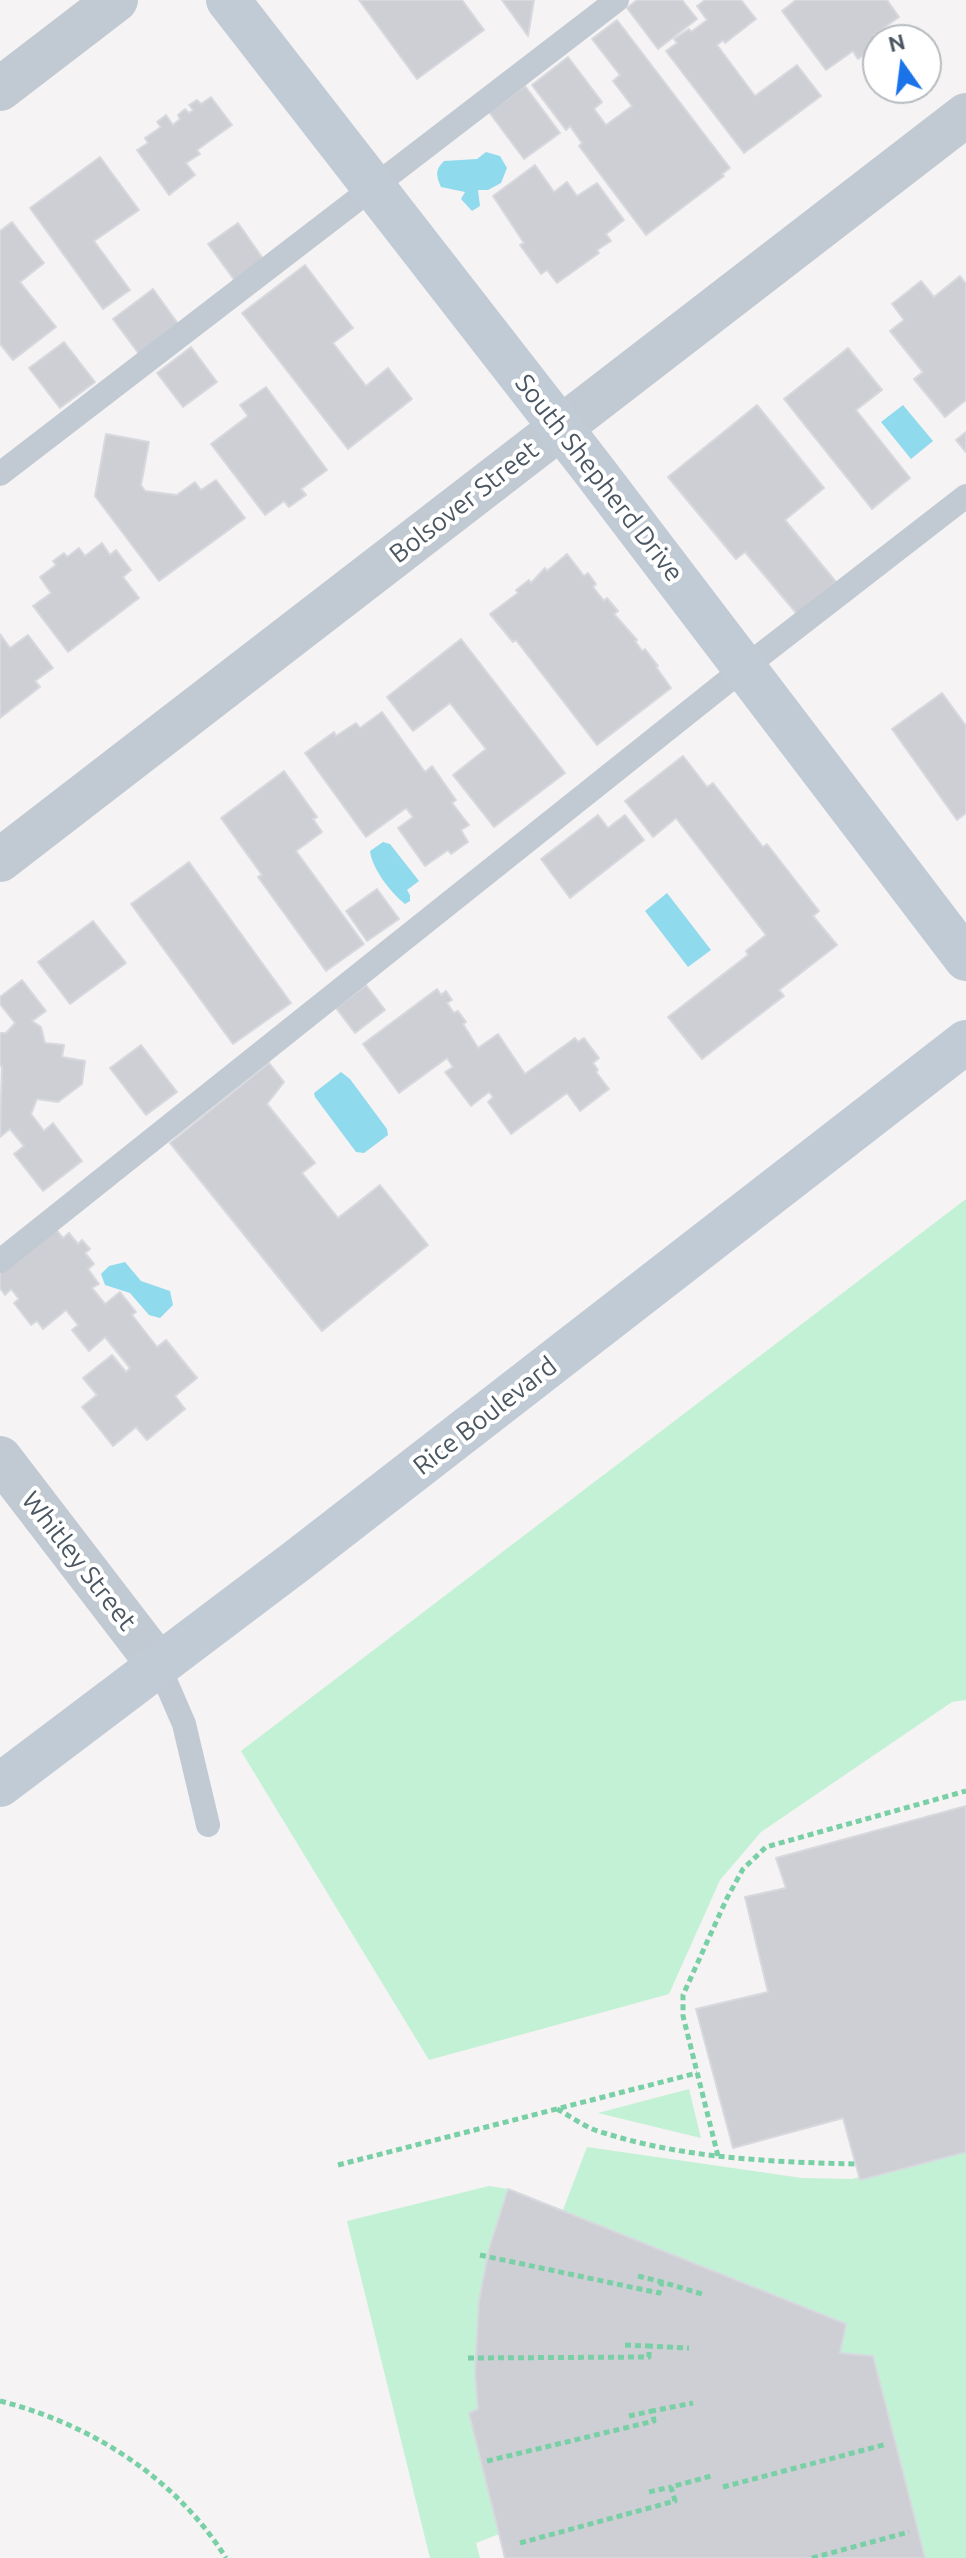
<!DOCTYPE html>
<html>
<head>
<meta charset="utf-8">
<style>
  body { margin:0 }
  #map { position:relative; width:966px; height:2558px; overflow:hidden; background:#f5f3f3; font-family:Ubuntu,sans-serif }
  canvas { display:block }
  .north { position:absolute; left:862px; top:24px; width:80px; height:80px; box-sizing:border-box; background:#fff; border:2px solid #b7bbc0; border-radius:50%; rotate:346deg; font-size:22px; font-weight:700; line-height:32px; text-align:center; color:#4a5661 }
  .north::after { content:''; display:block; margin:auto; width:28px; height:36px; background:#1a73e8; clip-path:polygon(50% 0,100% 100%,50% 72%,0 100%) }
</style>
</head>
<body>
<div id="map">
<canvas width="966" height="2558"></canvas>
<div class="north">N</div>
</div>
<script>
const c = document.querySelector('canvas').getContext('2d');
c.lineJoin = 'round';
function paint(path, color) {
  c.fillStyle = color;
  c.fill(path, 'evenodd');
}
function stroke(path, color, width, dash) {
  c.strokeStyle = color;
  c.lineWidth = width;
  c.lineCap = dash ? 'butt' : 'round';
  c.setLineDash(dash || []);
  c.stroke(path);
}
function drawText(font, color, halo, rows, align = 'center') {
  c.font = font + ' Ubuntu,sans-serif';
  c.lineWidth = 8;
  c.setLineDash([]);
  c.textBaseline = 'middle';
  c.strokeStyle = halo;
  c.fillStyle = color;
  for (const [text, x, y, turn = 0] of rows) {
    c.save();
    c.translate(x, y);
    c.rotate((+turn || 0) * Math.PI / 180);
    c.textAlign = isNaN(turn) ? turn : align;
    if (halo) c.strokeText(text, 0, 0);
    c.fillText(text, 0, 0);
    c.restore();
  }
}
paint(new Path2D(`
  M966,1199V1700L952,1702L761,1832L720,1880L669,1994L429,2060L241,1751Z
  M689,2089L701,2138L598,2113Z
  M587,2147L802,2178L852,2179L966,2150V2558H505L499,2534L476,2543L480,2558H430L347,2221L489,2186L508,2189L563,2210Z`), '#c3f1d5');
paint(new Path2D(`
  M486,152L500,156L507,168L501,183L488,190H478L480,206L472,211L461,199L465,192L441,187C436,175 435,170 444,161L477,159Z
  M903,405L933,441L911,459L881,422Z
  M383,842L390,844L419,881L407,890L410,895V901L405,904C390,892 372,868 370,851Z
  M667,893L711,950L688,967L645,911Z
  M341,1072L350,1079L387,1129L388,1135L364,1153L356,1152L315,1097L314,1093Z
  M125,1262L141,1281L170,1291L173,1305L160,1318L149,1315L130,1293L105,1285L101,1274L109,1266Z`), '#90daee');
const building = new Path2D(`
  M359,0H462L484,30L417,79Z
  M502,0H534L528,36Z
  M637,0H682L697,19L658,49L627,8Z
  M705,0H741L756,19L725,43L723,40L717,45L755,96L797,65L821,96L744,153L666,51L677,43L674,39L689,29L691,32L707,20L697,6Z
  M796,0H887L899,17L874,35L878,45L858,59L853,51L826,70L782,11Z
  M617,20L730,168L722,174L724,176L646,235L579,146L582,143L570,126L566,130L532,85L568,57L602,102L594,109L606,125L632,106L613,81L620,75L592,39Z
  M525,86L560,133L524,159L489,112Z
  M211,97L232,125L197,150L200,154L186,163L195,175L169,195L137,150L148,143L145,138L161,127L157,122L166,115L173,125L180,119L178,115L185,109L189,113L193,110L189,105L197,100L201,104Z
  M100,157L139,210L94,241L130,290L103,309L30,208Z
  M535,165L554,192L567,182L577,196L597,183L624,220L606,234L611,241L597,250L599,253L557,283L547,270L541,274L520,245L524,243L493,196Z
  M12,222L44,263L20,282L56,327L13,360L0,344V231Z
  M238,223L264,260L235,281L208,244Z
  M305,265L353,328L333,343L366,386L388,368L412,399L348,449L242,313Z
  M960,276L966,284V400L945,417L914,379L923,372L890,331L904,320L892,304L921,281L934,297Z
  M153,289L179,325L139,354L113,319Z
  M64,342L95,382L60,408L29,368Z
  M191,347L217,382L183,407L157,373Z
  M848,348L882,390L856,410L910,478L872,509L784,399Z
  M266,387L327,470L301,489L306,495L289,507L284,501L265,515L211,444L248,416L240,405Z
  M757,405L824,488L785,520L836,582L797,614L745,552L736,559L668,477Z
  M966,432V452L956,440Z
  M106,434L149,442L141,485L145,491L177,495L195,482L201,490L216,480L245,518L159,581L95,496Z
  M102,543L110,555L116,550L131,570L123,577L139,598L68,652L33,606L51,593L40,577L56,565L53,561L64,553L67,557L79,548L85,556Z
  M567,554L584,576L588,573L596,584L593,587L604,601L607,598L618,611L614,614L637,640L635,641L642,651L645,649L658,666L656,667L671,688L597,745L516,640L513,642L490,614L518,593L516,590L529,580L531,583L545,568L547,571Z
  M0,634L10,648L28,635L53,668L35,681L40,687L0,718Z
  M461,639L565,773L494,827L453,775L486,749L450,703L413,731L387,697Z
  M942,693L966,726V813L957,820L892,729Z
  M382,712L425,772L432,766L456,800L452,803L469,825L461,830L468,842L451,854L448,850L425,866L398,828L413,817L406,808L366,837L305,753L334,732L336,736L356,723L360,728Z
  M683,756L707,787L713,783L763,847L767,844L819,911L813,916L837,945L779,990L784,996L702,1059L668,1017L748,955L746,951L766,935L676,818L653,837L625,801Z
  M284,771L317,817L313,819L322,832L296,851L364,944L326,971L258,877L262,875L221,818Z
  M598,815L608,828L625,815L644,840L570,898L541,859Z
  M189,862L291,1003L233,1044L131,904Z
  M377,889L399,919L367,941L346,911Z
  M93,921L126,963L70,1004L38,962Z
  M22,980L46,1011L32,1021L41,1027L45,1043L64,1045L62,1057L85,1061L82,1084L58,1102L37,1099L31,1114L44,1131L53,1123L82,1161L43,1191L14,1154L24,1146L10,1129L0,1137L2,1066H0V1033H6L15,1023L0,1004V997Z
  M366,985L385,1010L355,1033L336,1008Z
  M437,989L441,995L446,991L452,1000L447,1003L454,1013L458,1011L466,1022L463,1024L478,1048L498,1034L525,1074L575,1038L578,1042L584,1038L599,1058L593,1063L598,1070L596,1072L609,1089L580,1111L567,1093L511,1134L488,1102L493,1097L489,1092L471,1106L445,1072L453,1067L447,1058L399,1093L363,1044Z
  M141,1045L177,1092L146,1115L110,1068Z
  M269,1063L284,1082L267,1104L315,1163L302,1173L338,1218L380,1185L428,1245L322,1331L170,1143Z
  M53,1226L63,1238L69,1233L78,1244L82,1240L90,1249L85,1253L94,1264L88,1269L99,1284L92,1288L105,1304L120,1292L136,1312L132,1315L157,1347L166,1340L197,1378L175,1396L185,1409L147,1440L136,1427L113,1446L82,1407L97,1395L83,1378L112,1355L126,1372L130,1368L105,1337L89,1351L72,1330L78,1325L66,1310L43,1329L37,1321L31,1325L14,1303L19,1299L11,1289L5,1295L0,1288V1269Z
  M966,1806V2152L860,2180L843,2118L733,2148L696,2009L768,1992L745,1897L786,1888L776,1858Z
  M508,2189L846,2324L840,2353L873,2356L925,2558H505L469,2413L478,2409L475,2372L479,2301L489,2249Z`);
paint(building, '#cdcfd5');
stroke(building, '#d7d9de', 2);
stroke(new Path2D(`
  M557,2109C570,2116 582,2125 595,2130C678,2158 769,2162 856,2164
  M718,2156L683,2016V1995L727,1898L743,1869L766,1847L966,1791
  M338,2165L697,2073
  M480,2255L659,2293L662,2282L702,2294
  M638,2276L662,2282
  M625,2345L649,2346
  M468,2358L649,2357V2346L689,2348
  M0,2401C91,2424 176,2478 226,2558
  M629,2416L652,2411
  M487,2461L654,2421L652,2411L693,2403
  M723,2487L887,2444
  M649,2492L671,2487
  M520,2543L675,2501L671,2487L711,2476
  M812,2558L909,2532`), '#7ad0a6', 5, [6, 4]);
stroke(new Path2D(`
  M0,474L617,0
  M0,1261L744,668L966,496
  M158,1664L184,1724L208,1825`), '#c1cad2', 24);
stroke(new Path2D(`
  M0,89L116,0
  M0,860L966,115
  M0,1458L158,1664`), '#c1cad2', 44);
stroke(new Path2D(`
  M228,0L592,468L966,959
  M0,1785L298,1560L966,1042`), '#c1cbd6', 44);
drawText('26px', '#4a5661', '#fff', [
  ["South Shepherd Drive",599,478,52],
  ["Bolsover Street",464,502,-38],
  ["Rice Boulevard",485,1416,-38],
  ["Whitley Street",79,1561,52]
]);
</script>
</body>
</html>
